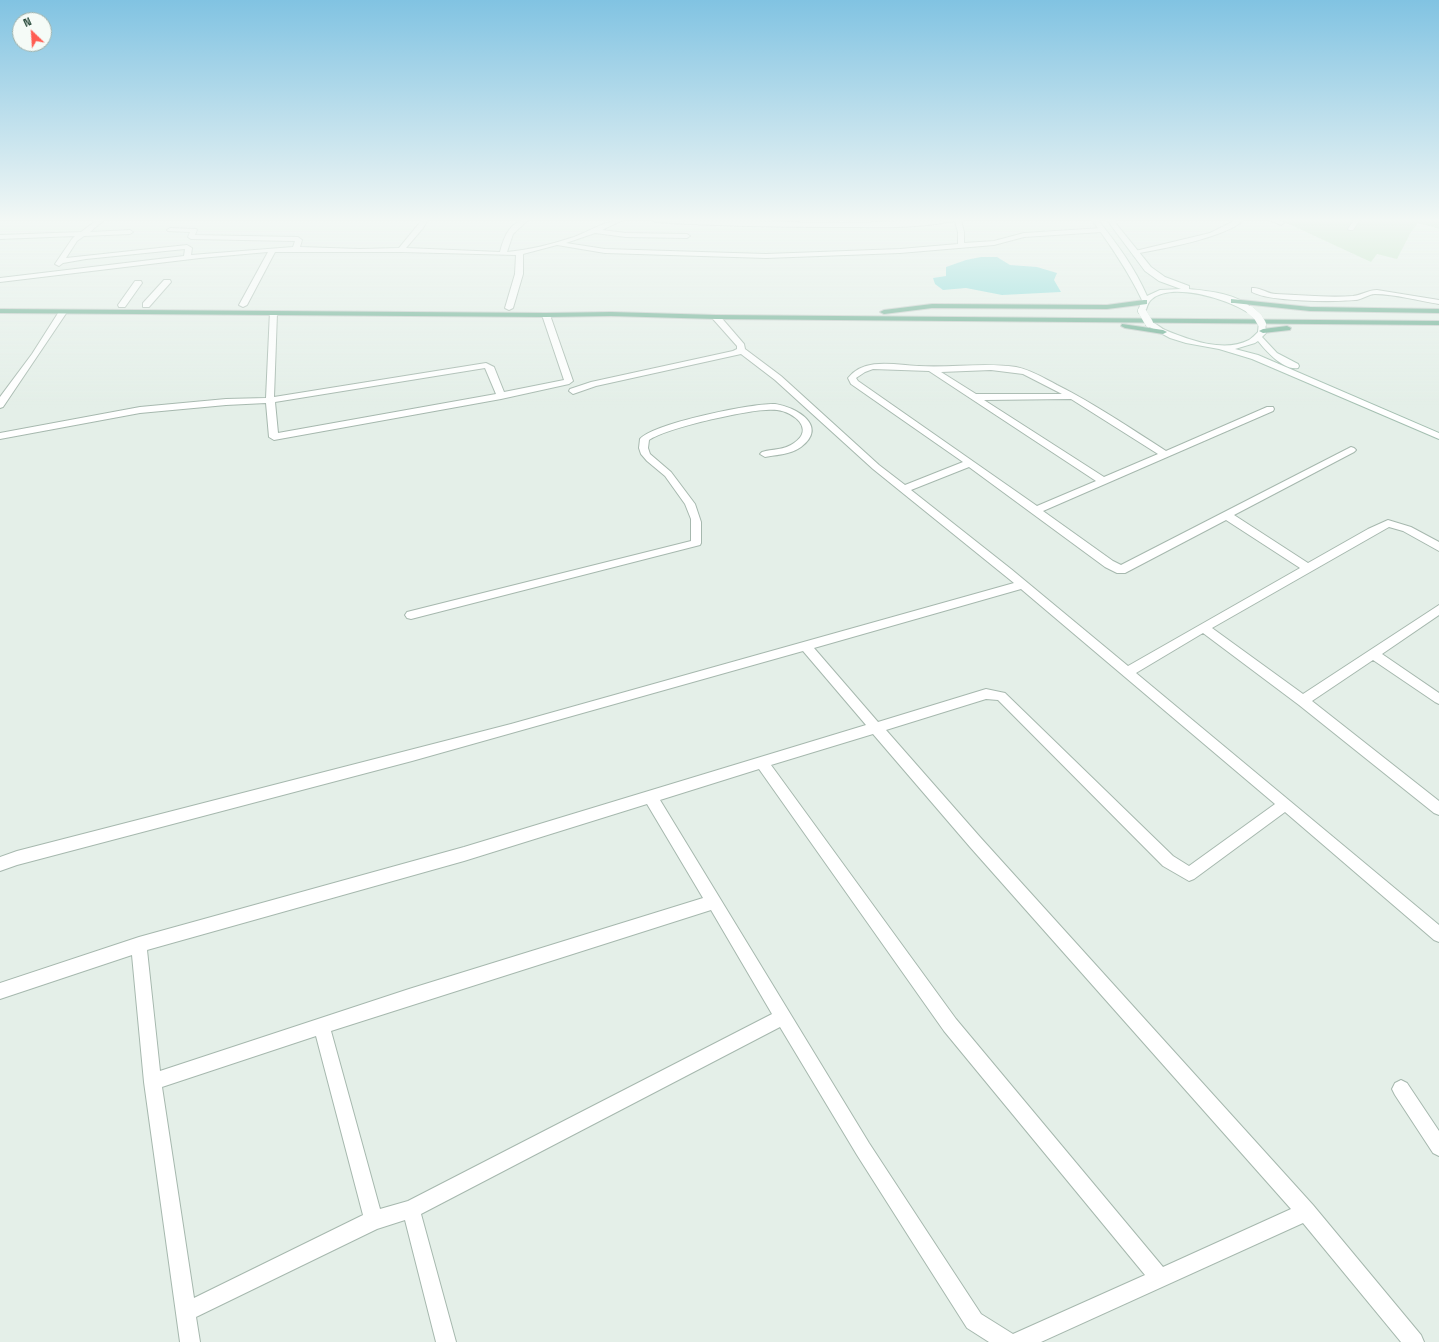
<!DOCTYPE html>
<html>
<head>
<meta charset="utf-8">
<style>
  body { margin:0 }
  #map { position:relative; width:1439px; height:1342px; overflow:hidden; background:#e4efe8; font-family:"Space Grotesk",sans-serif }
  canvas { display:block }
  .north { position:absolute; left:12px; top:12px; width:40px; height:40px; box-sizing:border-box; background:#f5fbf7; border:1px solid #a0b1a9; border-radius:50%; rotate:335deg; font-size:11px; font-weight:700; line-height:16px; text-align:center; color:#214334 }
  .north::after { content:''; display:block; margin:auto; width:14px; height:18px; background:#ff5d52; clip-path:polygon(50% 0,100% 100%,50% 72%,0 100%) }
</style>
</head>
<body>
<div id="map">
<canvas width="1439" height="1342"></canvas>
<div class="north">N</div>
</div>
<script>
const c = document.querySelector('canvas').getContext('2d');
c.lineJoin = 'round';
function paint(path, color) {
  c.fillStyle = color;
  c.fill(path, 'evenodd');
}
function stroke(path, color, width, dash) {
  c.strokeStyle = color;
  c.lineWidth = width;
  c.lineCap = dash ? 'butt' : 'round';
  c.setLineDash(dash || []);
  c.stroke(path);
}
paint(new Path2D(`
  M1280,220H1439V229L1418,223L1411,232L1397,259L1377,254L1371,262Z`), '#bbe2be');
paint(new Path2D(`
  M981,257H997L1010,265L1037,267L1057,273L1054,280L1061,292L1002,295L966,288L943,290L935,284L933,278L946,276V267L966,260Z`), '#86dad8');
const minor = new Path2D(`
  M97,220H104L90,232L130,230L133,232L130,234L84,236L77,241L66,258L187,245L192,248L191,255L293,247L295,241L191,239L188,237L190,232L168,231L167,230L170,228L196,229L197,230L195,235L298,237L302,240L300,247L360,249L399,248L422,220H428L423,228L406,248L500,252C504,237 510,220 528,220L513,234L507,252C529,250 553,244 574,237C590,231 606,220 623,220L602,230L626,233L687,234L690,236L687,238L626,237L595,233L566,243L605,249L766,254L900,249L958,244V232L955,222L953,221C916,229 875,227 838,227C777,227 716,226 655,222L652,220L844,223L961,220L964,232V243L994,241L1024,233L1102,228L1105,230L1102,232L1024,237L994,245L900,253L766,258L605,253L557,245L523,254V274L513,308L509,310L505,308L515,274L516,255L401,252H275L247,305L243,307L239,305L268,252L200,258L0,282V278L184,256L185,249L86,259L63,263L59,266L55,264L72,239L75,236L0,239V235L81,232Z
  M1236,220H1244C1224,238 1162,249 1134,254L1131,252L1210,233Z
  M1270,220H1279L1284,223L1281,225Z
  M1354,220H1360L1353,230H1349L1348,229Z
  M164,280H170L171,282L149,307H143V303Z
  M135,281H141L142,283L125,307H119L118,305Z
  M1252,288C1260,287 1268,294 1276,294C1302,295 1328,298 1353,296C1362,295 1368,290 1377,290L1439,300V304C1420,301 1394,294 1375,294C1368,294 1362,300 1355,300C1333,302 1270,302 1252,292Z
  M60,310H66L67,312L3,407L0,408V397L32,354Z
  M270,311H276L277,313L274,397L486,363L494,367L504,392L564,380L542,315L546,313L550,315L573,381L569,384L501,399L274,440L269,437L266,403L226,405L140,413L0,439V433L140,407L226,399L266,398ZM485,368L496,394L278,433L275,402Z
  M713,315H719L744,344L745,349L781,376L879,465L905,485L963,462L851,384L848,378C864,357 896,365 919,366C951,368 984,362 1016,367C1031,370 1044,378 1057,385C1095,404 1130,428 1166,451L1267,407H1273L1274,409L1273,411L1043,511L1113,561L1121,565L1351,447L1354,448L1356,450L1354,452L1234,515L1308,563L1368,529L1388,520L1411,527L1439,542V551L1403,531L1389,527L1212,628L1303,694L1439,605V615L1382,654L1439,693V704L1435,702L1373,660L1312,701L1439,801V815L1434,813L1299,705L1203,633L1136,673L1439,925V942L1434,940L1285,812L1194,879L1189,881L1163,866L998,700L986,699L886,730L980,837L1313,1205L1421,1335L1424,1342H1401L1303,1223L1041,1342H989L967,1328L857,1155L780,1027L421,1214L456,1342H436L405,1220L377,1229L196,1317L200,1342H180L144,1082L132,955L0,999V983L139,937L464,847L866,725L803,651L412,761L17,865L0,871V857L17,851L511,724L1014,583L873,469L775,380L741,354L596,386L573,394L569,391L570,389L591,382L733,351L737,349V346L713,319ZM873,369L929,371L1096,481L1037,506L858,381L856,378L865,372ZM991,370L1023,374L1062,394H976L941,372ZM1071,399L1158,454L1104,477L984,400ZM969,467L1105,567L1117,573H1125L1226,520L1300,568L1128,666L1011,569L911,490ZM1021,589L1275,804L1189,866L1173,856L1005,693L986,689L878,722L814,648ZM873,734L970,847L1291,1209L1163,1267L956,1019L771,765ZM759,769L944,1031L1145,1275L1013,1334L981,1314L869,1143L660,800ZM647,804L703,898L409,989L160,1071L147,950L464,861ZM711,910L772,1014L408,1201L380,1209L331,1031ZM316,1036L363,1215L194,1298L162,1087Z
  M775,404C796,407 829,426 801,447C792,454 776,455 765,457L760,454L762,452C772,449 785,450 794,443C815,429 794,412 777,410C755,407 667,428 649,440L648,448L650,454L671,472L695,504L701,522V543L700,545L411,619L407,618L405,615L407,612L691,541V519L685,504L665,476L647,461L641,454L639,448L640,439C654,423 753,403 775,404Z
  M1401,1080L1407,1083L1439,1131V1156L1433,1153L1395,1095L1392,1089L1395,1083Z`);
const secondary = new Path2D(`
  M1092,220H1098C1117,244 1135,268 1147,296L1160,290L1181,289L1159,281L1145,271L1107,220H1113L1151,267L1165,277L1189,286V289C1210,291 1239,294 1254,310L1250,312H1247C1227,299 1172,282 1152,299C1147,303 1147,308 1145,313H1139L1138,311L1142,300C1128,271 1111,246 1092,220Z
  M1146,321C1153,320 1159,327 1165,330C1189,340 1224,353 1249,340C1252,338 1255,335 1258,332L1259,322H1265L1266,333L1262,337L1277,353L1298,364L1299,366L1298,368C1284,371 1266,351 1258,341L1255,343L1235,349L1258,355L1439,433V439L1252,359L1219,349L1186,343L1170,338L1146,325Z`);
const primary = new Path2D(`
  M1231,299L1310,307L1439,309V313L1310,311L1234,303H1231Z
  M1144,300H1147V304L1107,309L932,308L884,314L880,312L884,310L932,304L1107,305Z
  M0,309L546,313L611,312L716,315L1439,321V325L716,319L611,316L546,317L0,313Z
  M1122,324L1163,330L1167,332L1163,334L1125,328L1121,326Z
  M1287,326L1291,328L1290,330L1263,333L1259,331L1263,329Z`);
stroke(minor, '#a6b8ae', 2);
stroke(secondary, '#a4bfb1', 2);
stroke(primary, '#c1cac6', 2);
paint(minor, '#fff');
paint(secondary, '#fff');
paint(primary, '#63a98b');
const secondaryBridge = new Path2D(`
  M1250,310L1258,317L1262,324
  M1142,311L1149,323`);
stroke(secondaryBridge, '#a4bfb1', 8, []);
stroke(secondaryBridge, '#fff', 8);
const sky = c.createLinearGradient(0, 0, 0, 408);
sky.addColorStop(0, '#81c3e2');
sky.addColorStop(0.54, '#f3f8f5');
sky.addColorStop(1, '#f3f8f500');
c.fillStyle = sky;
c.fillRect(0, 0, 1439, 408);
</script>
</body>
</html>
